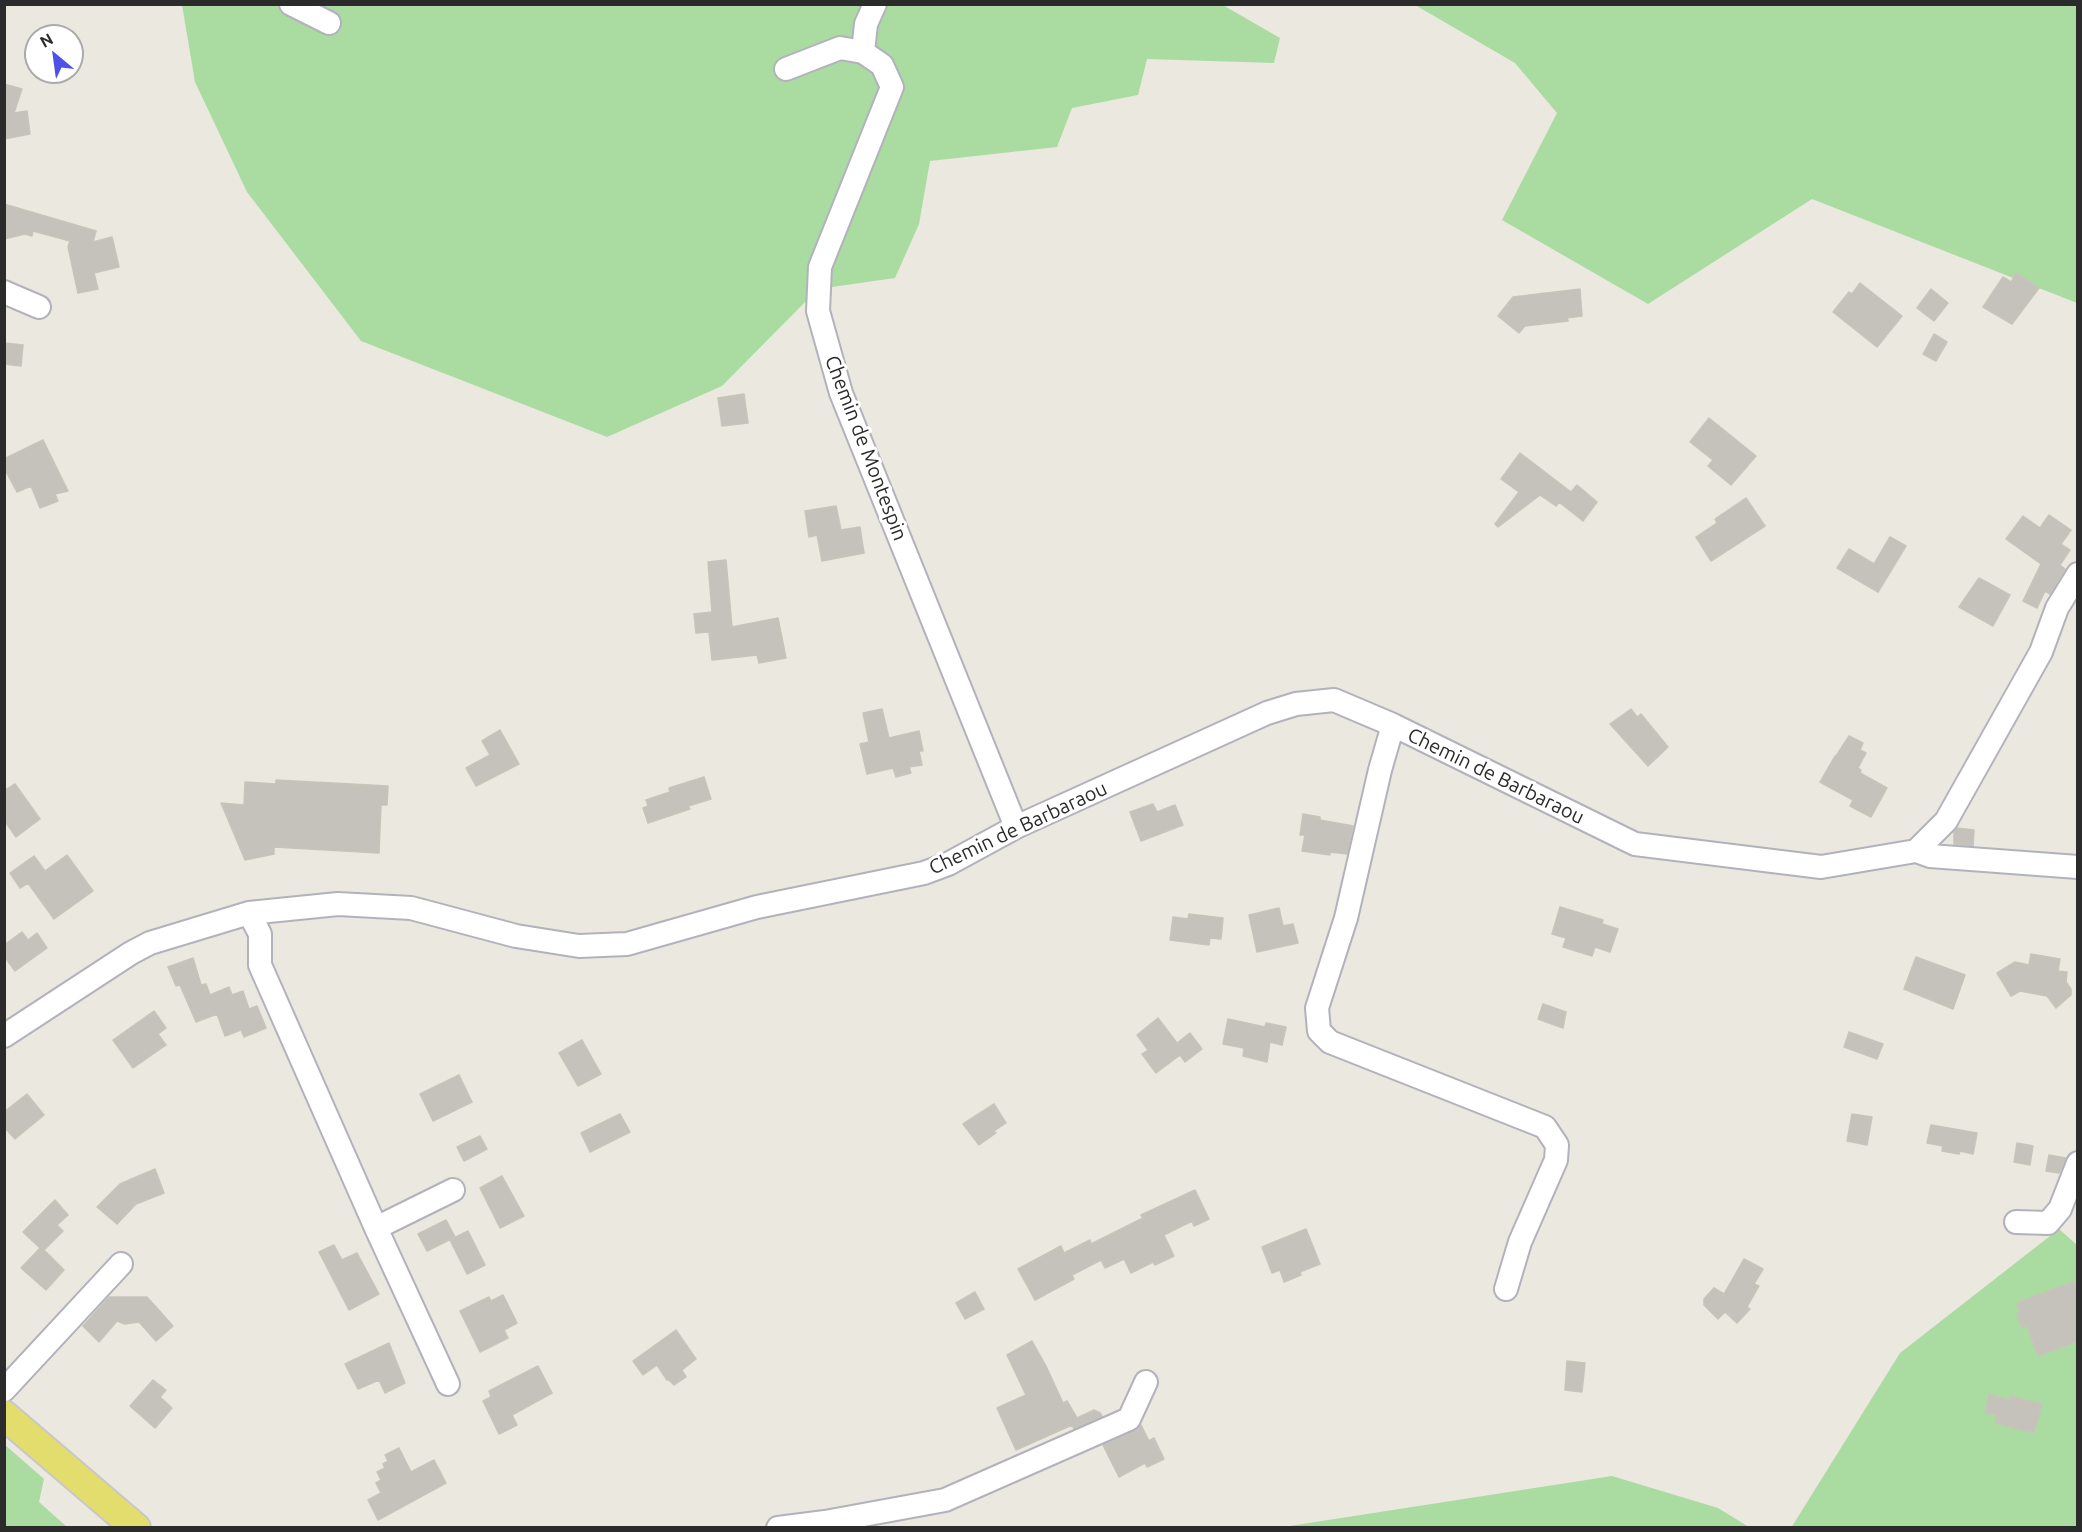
<!DOCTYPE html>
<html>
<head>
<meta charset="utf-8">
<style>
  body { margin:0 }
  #map { position:relative; width:2082px; height:1532px; overflow:hidden; background:#ebe8df; font-family:Ubuntu,sans-serif }
  canvas { display:block }
  .frame { position:absolute; inset:0; border:6px solid #2b2b2b; pointer-events:none }
  .north { position:absolute; left:24px; top:24px; width:60px; height:60px; box-sizing:border-box; background:#fff; border:2px solid #aaa; border-radius:50%; rotate:331deg; font-size:16px; font-weight:700; line-height:24px; text-align:center; color:#2b2b2b }
  .north::after { content:''; display:block; margin:auto; width:21px; height:27px; background:#4f50e8; clip-path:polygon(50% 0,100% 100%,50% 72%,0 100%) }
</style>
</head>
<body>
<div id="map">
<canvas width="2082" height="1532"></canvas>
<div class="frame"></div>
<div class="north">N</div>
</div>
<script>
const c = document.querySelector('canvas').getContext('2d');
c.lineJoin = 'round';
function paint(path, color) {
  c.fillStyle = color;
  c.fill(path, 'evenodd');
}
function stroke(path, color, width, dash) {
  c.strokeStyle = color;
  c.lineWidth = width;
  c.lineCap = dash ? 'butt' : 'round';
  c.setLineDash(dash || []);
  c.stroke(path);
}
function drawText(font, color, halo, rows, align = 'center') {
  c.font = font + ' Ubuntu,sans-serif';
  c.lineWidth = 6;
  c.setLineDash([]);
  c.textBaseline = 'middle';
  c.strokeStyle = halo;
  c.fillStyle = color;
  for (const [text, x, y, turn = 0] of rows) {
    c.save();
    c.translate(x, y);
    c.rotate((+turn || 0) * Math.PI / 180);
    c.textAlign = isNaN(turn) ? turn : align;
    if (halo) c.strokeText(text, 0, 0);
    c.fillText(text, 0, 0);
    c.restore();
  }
}
paint(new Path2D(`
  M1221,4L1280,38L1274,63L1147,59L1138,95L1072,108L1057,147L930,161L919,224L895,278L818,289L722,386L607,437L361,341L247,192L195,82L182,5Z
  M1415,5H2077V303L1812,199L1648,304L1502,220L1557,113L1515,63Z
  M2059,1229L2077,1245V1527L1791,1528L1900,1353Z
  M4,1444L44,1479L39,1502L67,1527H5Z
  M1612,1476L1718,1508L1749,1527H1283Z`), '#aadca1');
const building = new Path2D(`
  M4,84L22,89L14,113L27,111L30,134L4,139Z
  M4,204L96,231L93,242L112,237L119,267L94,273L98,289L78,293L68,247L70,241L33,231L32,236L25,234L4,239Z
  M2016,273L2039,288L2012,324L1983,307L2003,277L2011,282Z
  M1860,283L1902,316L1877,347L1833,312L1849,292L1852,294Z
  M1580,289L1582,316L1567,318L1568,321L1525,326L1519,333L1498,316L1513,297Z
  M1931,289L1948,303L1934,321L1917,308Z
  M1934,334L1947,342L1936,361L1923,354Z
  M4,343L23,345L21,366L4,364Z
  M744,394L748,423L722,426L718,398Z
  M1709,418L1756,456L1731,485L1708,466L1713,460L1690,442Z
  M43,440L68,491L55,494L58,501L40,508L31,486L17,492L4,468V459Z
  M1520,453L1571,492L1577,485L1597,502L1583,521L1559,502L1556,506L1540,495L1498,527L1495,524L1519,492L1501,479Z
  M1746,498L1765,526L1711,561L1696,537L1717,523L1715,519Z
  M836,506L841,530L860,527L864,553L822,561L817,535L809,537L805,511Z
  M2049,515L2071,530L2061,544L2070,550L2060,565L2065,569L2050,594L2045,591L2037,608L2023,601L2041,564L2006,539L2023,516L2040,528Z
  M1890,537L1906,546L1878,592L1837,568L1849,549L1874,564Z
  M726,560L732,627L778,618L786,658L759,663L757,655L712,660L709,632L696,633L694,614L712,612L708,562Z
  M1979,578L2010,595L1993,626L1959,607Z
  M882,709L889,738L919,731L923,751H919L922,765L909,767L911,773L896,777L893,768L867,774L860,744L869,742L863,713Z
  M1631,709L1637,717L1641,714L1668,747L1648,766L1610,724Z
  M500,730L519,764L476,786L466,768L490,755L482,741Z
  M1849,736L1863,743L1860,750L1866,753L1858,768L1861,770L1860,773L1887,788L1871,817L1850,806L1853,800L1820,782L1835,756H1836Z
  M704,777L711,799L688,806L690,809L648,823L643,808L648,806L646,800L670,792L669,788Z
  M276,780L388,786L387,805H381L379,853L274,847V854L245,860L221,803L244,805L245,782L276,784Z
  M15,784L40,819L16,837L4,820V791Z
  M1153,804L1157,812L1175,805L1183,825L1141,841L1130,812Z
  M1303,814L1320,817V820L1353,826L1347,854L1330,852V855L1302,851L1305,835H1300Z
  M1957,828L1974,830L1973,846L1954,844V832Z
  M67,855L93,891L54,919L28,883L20,888L10,873L34,856L45,871Z
  M1560,907L1603,920L1602,924L1618,929L1610,952L1595,947L1592,956L1563,947L1566,938L1552,934Z
  M1279,908L1283,926L1293,924L1298,943L1257,952L1249,915Z
  M1189,914L1223,918L1221,939L1210,938L1209,945L1170,940L1173,917L1188,919Z
  M22,932L28,940L37,933L47,948L15,971L4,956V945Z
  M2031,954L2060,959L2058,971L2067,972L2066,982L2071,989V995L2056,1008L2047,996L2020,991L2011,996L1997,973L2015,962L2029,965Z
  M1916,957L1965,975L1953,1009L1904,989Z
  M193,958L201,985L206,984L210,995L229,987L232,995L243,991L249,1009L257,1006L266,1028L244,1037L241,1030L225,1036L217,1014L196,1022L180,985L176,986L168,967Z
  M1543,1004L1566,1012L1563,1028L1538,1019Z
  M154,1011L166,1028L158,1034L166,1045L133,1068L113,1040Z
  M1158,1018L1177,1043L1190,1033L1202,1049L1185,1062L1180,1055L1156,1073L1142,1054L1148,1050L1137,1035Z
  M1228,1019L1265,1027L1266,1023L1286,1027L1282,1045L1270,1042L1267,1062L1243,1056L1244,1048L1223,1044Z
  M1849,1032L1883,1044L1877,1059L1844,1047Z
  M582,1040L601,1074L578,1086L559,1053Z
  M459,1075L472,1102L433,1121L420,1094Z
  M27,1094L44,1115L15,1139L4,1127V1112Z
  M994,1104L1006,1123L994,1131L996,1133L979,1145L963,1124Z
  M620,1114L630,1132L590,1152L581,1133Z
  M1852,1114L1872,1117L1867,1145L1847,1141Z
  M1931,1125L1977,1133L1973,1154L1960,1151L1959,1154L1942,1151L1943,1146L1927,1143Z
  M480,1136L487,1149L464,1161L457,1147Z
  M2017,1143L2033,1146L2030,1165L2014,1162Z
  M2049,1155L2066,1158L2059,1173L2046,1171Z
  M155,1169L164,1193L136,1204L117,1224L97,1207L120,1184Z
  M502,1176L524,1216L500,1228L480,1188Z
  M1195,1190L1209,1219L1194,1226L1192,1221L1164,1235L1174,1256L1155,1265L1153,1262L1131,1273L1124,1259L1105,1268L1101,1260L1072,1275L1074,1279L1035,1300L1018,1269L1061,1246L1064,1253L1090,1240L1091,1244L1143,1218L1141,1215Z
  M55,1200L68,1215L57,1225L63,1231L44,1250L64,1270L46,1290L21,1268L40,1248L23,1232Z
  M446,1220L455,1237L427,1251L418,1234Z
  M1306,1229L1320,1264L1300,1272L1301,1275L1284,1282L1280,1270L1272,1273L1262,1247Z
  M468,1231L485,1265L467,1274L450,1240Z
  M334,1245L342,1260L357,1253L379,1294L349,1310L319,1252Z
  M1744,1259L1763,1269L1754,1284L1759,1286L1747,1307L1750,1309L1737,1323L1725,1312L1718,1319L1704,1305V1299L1714,1288L1724,1294Z
  M2073,1282L2078,1293V1341L2038,1356L2027,1326L2022,1328L2017,1314L2020,1312L2017,1303Z
  M975,1292L984,1309L965,1319L956,1303Z
  M503,1295L517,1323L504,1330L508,1338L480,1352L460,1311L489,1297L491,1301Z
  M109,1297H147L173,1326L156,1341L139,1322L125,1324L117,1321L99,1342L83,1326Z
  M676,1330L696,1359L682,1370L686,1377L674,1385L669,1380H667L657,1365L643,1375L633,1361Z
  M1032,1341L1046,1366L1063,1403L1067,1401L1077,1418L1094,1410L1100,1413L1102,1416L1074,1429L1072,1425L1016,1450L997,1408L1026,1395L1007,1355Z
  M389,1343L405,1383L385,1393L379,1380L358,1389L345,1364Z
  M1567,1361L1585,1363L1582,1392L1565,1390Z
  M538,1366L552,1393L512,1415L517,1425L499,1434L483,1401L491,1397L489,1391Z
  M153,1380L166,1390L160,1397L172,1408L155,1428L130,1406Z
  M1989,1394L2009,1400L2010,1396L2042,1404L2034,1433L1995,1423L1997,1415L1985,1412Z
  M1141,1425L1149,1441L1154,1438L1164,1459L1147,1467L1145,1463L1119,1477L1103,1445L1134,1431Z
  M399,1448L411,1472L434,1460L446,1483L378,1520L368,1500L381,1493L376,1483L381,1480L377,1472L385,1468L383,1464L388,1461L385,1455Z`);
paint(building, '#c4c2ba');
stroke(building, '#c7c4b9', 1.5);
const minor = new Path2D(`
  M291,4L329,23
  M863,52L866,24L875,4
  M786,69L840,48L863,52L882,65L892,87L820,267L818,311L841,393L1016,827
  M4,292L39,307
  M1393,725L1380,770L1346,918L1317,1008L1319,1031L1330,1042L1545,1127L1557,1145L1556,1160L1520,1242L1506,1289
  M1916,851L1946,821L2041,652L2057,608L2078,574
  M249,913L260,934V965L376,1228L448,1384
  M4,1036L131,953L150,943L249,913L338,904L411,908L516,936L579,946L627,944L757,907L924,873L948,864L1016,827L1267,713L1296,704L1334,700L1393,725L1635,844L1821,867L1916,851L1930,856L2078,867
  M2016,1222L2048,1223L2060,1209L2078,1163
  M376,1228L453,1190
  M4,1390L121,1264
  M778,1528L825,1522L945,1500L1129,1419L1146,1382`);
const major = new Path2D(`
  M4,1415L136,1528`);
stroke(minor, '#b2b2bd', 26);
stroke(major, '#c8c8c8', 32);
stroke(minor, '#fff', 22);
stroke(major, '#e3dd6d', 28);
drawText('20px', '#2b2b2b', '#fff', [
  ["Chemin de Montespin",866,448,69],
  ["Chemin de Barbaraou",1496,776,26],
  ["Chemin de Barbaraou",1018,828,-25]
]);
</script>
</body>
</html>
